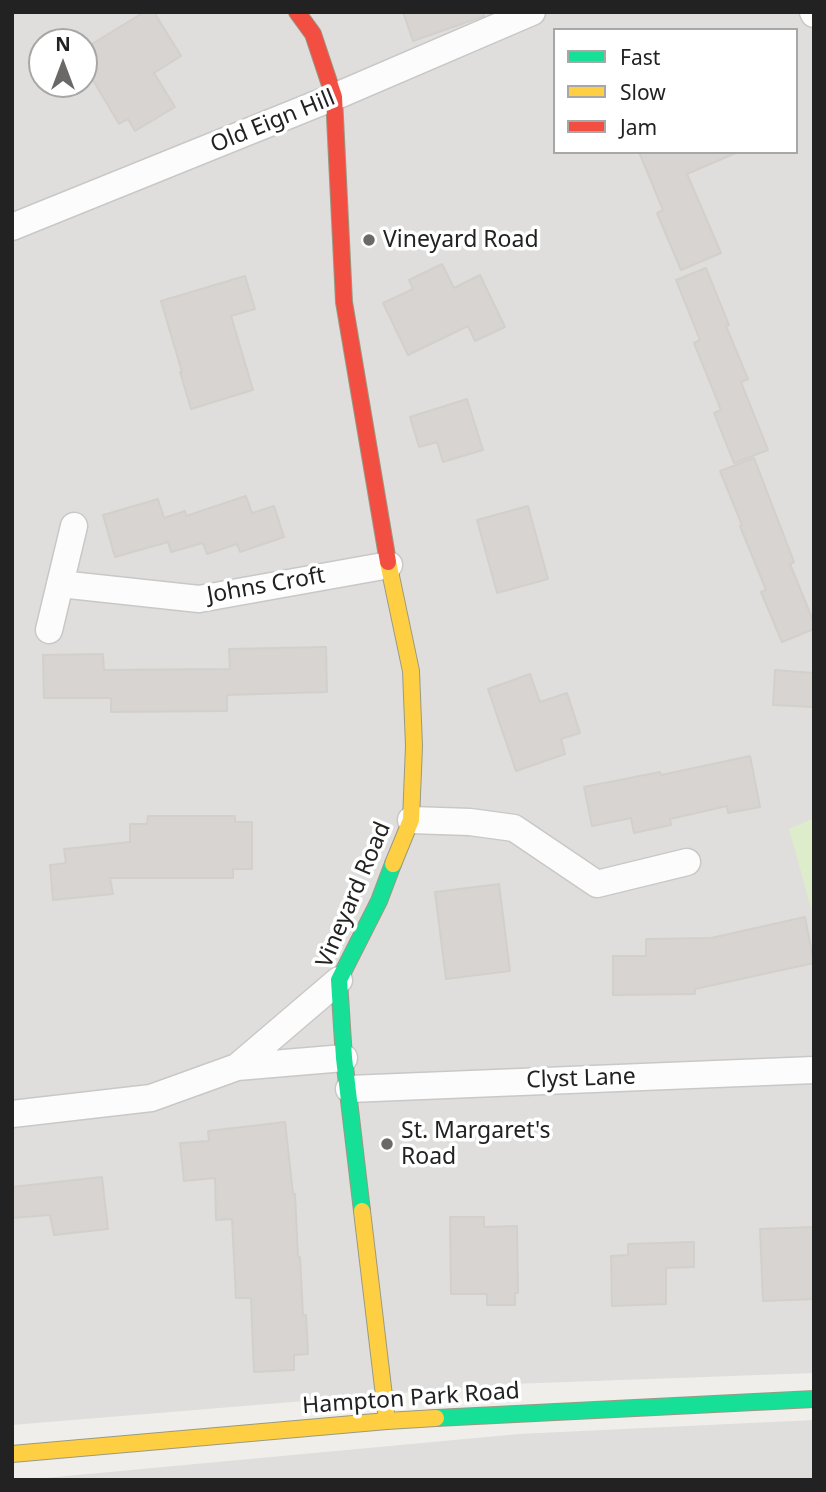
<!DOCTYPE html>
<html>
<head>
<meta charset="utf-8">
<style>
  body { margin:0 }
  #map { position:relative; width:826px; height:1492px; overflow:hidden; background:#f0eeeb; font-family:"Noto Sans",sans-serif }
  canvas { display:block }
  .frame { position:absolute; inset:0; border:14px solid #222; pointer-events:none }
  .legend { position:absolute; left:553px; top:28px; width:245px; height:126px; box-sizing:border-box; background:#fff; border:2px solid #a7a7a7; margin:0; padding:9px 12px; list-style:none; font-size:21px; color:#222 }
  .legend li { display:flex; align-items:center; gap:14px; height:35px }
  .legend b { width:35px; border:2px solid #a7a7a7 }
  .north { position:absolute; left:28px; top:28px; width:70px; height:70px; box-sizing:border-box; background:#fff; border:2px solid #a7a7a7; border-radius:50%; rotate:0deg; font-size:19px; font-weight:700; line-height:28px; text-align:center; color:#222 }
  .north::after { content:''; display:block; margin:auto; width:24px; height:32px; background:#6a6968; clip-path:polygon(50% 0,100% 100%,50% 72%,0 100%) }
</style>
</head>
<body>
<div id="map">
<canvas width="826" height="1492"></canvas>
<div class="frame"></div>
<ul class="legend">
<li><b style="height:9px;background:#16e098"></b>Fast</li>
<li><b style="height:9px;background:#ffcf43"></b>Slow</li>
<li><b style="height:9px;background:#f24e42"></b>Jam</li>
</ul>
<div class="north">N</div>
</div>
<script>
const c = document.querySelector('canvas').getContext('2d');
c.lineJoin = 'round';
function paint(path, color) {
  c.fillStyle = color;
  c.fill(path, 'evenodd');
}
function stroke(path, color, width, dash) {
  c.strokeStyle = color;
  c.lineWidth = width;
  c.lineCap = dash ? 'butt' : 'round';
  c.setLineDash(dash || []);
  c.stroke(path);
}
function drawText(font, color, halo, rows, align = 'center') {
  c.font = font + ' "Noto Sans",sans-serif';
  c.lineWidth = 7;
  c.setLineDash([]);
  c.textBaseline = 'middle';
  c.strokeStyle = halo;
  c.fillStyle = color;
  for (const [text, x, y, turn = 0] of rows) {
    c.save();
    c.translate(x, y);
    c.rotate((+turn || 0) * Math.PI / 180);
    c.textAlign = isNaN(turn) ? turn : align;
    if (halo) c.strokeText(text, 0, 0);
    c.fillText(text, 0, 0);
    c.restore();
  }
}
paint(new Path2D(`
  M12,12H814V1373L512,1384L12,1425ZM555,30H796V152H555ZM42,42H84V84H42Z
  M814,1420V1480H23L519,1434Z`), '#dfdedc');
paint(new Path2D(`
  M814,818V919L789,829Z`), '#ddeccb');
const building = new Path2D(`
  M144,12H154L181,56L154,73L175,107L135,131L128,119L119,124L84,65V49Z
  M403,12H483L484,16L413,41Z
  M639,152H738L687,174L721,253L681,270L657,213L663,210Z
  M442,264L454,288L480,275L505,327L475,341L468,326L408,355L383,303L413,289L409,280Z
  M706,268L729,325L726,326L748,379L741,382L768,450L734,463L714,413L721,410L694,343L700,340L676,280Z
  M245,276L255,309L231,316L253,390L191,409L180,372H182L161,301Z
  M467,399L483,450L443,462L437,442L419,447L410,417Z
  M754,458L794,562L790,564L814,623V629L782,642L761,592L766,590L740,526L742,525L720,471Z
  M246,496L252,513L274,506L284,537L240,552L237,544L207,554L203,543L171,552L168,542L115,557L103,515L158,499L164,518L185,511L186,516Z
  M528,506L548,579L497,593L477,520Z
  M326,647L327,692L227,695V711L111,712V698H44L43,655L103,654L104,670L230,669L229,649Z
  M775,670L814,673V707L773,705Z
  M530,674L540,702L567,693L580,733L561,739L565,754L516,771L488,689Z
  M750,756L760,807L728,813L727,806L670,819L671,825L634,833L631,818L592,826L584,787L660,772L661,775Z
  M148,816H235V822H252V869H233V878H110L113,894L53,900L50,865L66,863L64,849L130,842V824H147Z
  M499,884L510,971L446,979L435,892Z
  M805,917L814,963L695,989V994L613,995V956H646V939L711,938Z
  M285,1122L293,1194H295L298,1257H300L303,1315H306L308,1354L294,1355V1370L254,1372L251,1298H236L232,1219L216,1220L215,1178L184,1181L180,1143L209,1141L208,1131Z
  M102,1177L108,1229L54,1235L50,1215L12,1218V1187Z
  M450,1217H484V1227L517,1226L518,1293H515V1305H487V1294H451Z
  M814,1227V1299L763,1301L760,1229Z
  M694,1242V1267L666,1268V1304L612,1306L611,1256L628,1255V1244Z`);
paint(building, '#d7d4d2');
stroke(building, '#d3d0cc', 2);
const street = new Path2D(`
  M813,12L814,14
  M12,227L334,97L532,12
  M60,584L199,599L389,565
  M49,630L74,526
  M411,820L470,822L514,828L597,884L687,862
  M237,1067L339,980
  M349,1089L814,1070
  M12,1114L151,1098L237,1067L344,1058`);
const fast = new Path2D(`
  M362,1211L344,1058L339,980L379,901L393,864
  M436,1418L814,1399`);
const slow = new Path2D(`
  M388,562L411,671L414,746L411,820L393,864
  M362,1211L387,1421
  M12,1454L387,1421L436,1418`);
const jam = new Path2D(`
  M297,12L313,34L334,97L344,302L388,562`);
stroke(street, '#c9c8c7', 29);
stroke(fast, '#999a82', 18);
stroke(slow, '#999a82', 18);
stroke(jam, '#999a82', 18);
stroke(street, '#fdfcfc', 26);
stroke(fast, '#16e098', 16);
stroke(slow, '#ffcf43', 16);
stroke(jam, '#f24e42', 16);
for (const [x, y, r, color] of [
  [369,240,7,"#6a6968"],
  [387,1144,7,"#6a6968"]
]) {
  const dot = new Path2D();
  dot.arc(x, y, r, 0, 2 * Math.PI);
  c.fillStyle = color;
  c.fill(dot);
  stroke(dot, '#fff', 2.5);
}
drawText('23px', '#222', '#fff', [
  ["Old Eign Hill",273,122,-22],
  ["Johns Croft",266,586,-10],
  ["Vineyard Road",354,895,-67],
  ["Clyst Lane",581,1079,-2],
  ["Hampton Park Road",411,1399,-4]
]);
drawText('23px', '#222', '#fff', [
  ["Vineyard Road",383,240],
  ["St. Margaret's",401,1131],
  ["Road",401,1157]
], 'left');
</script>
</body>
</html>
